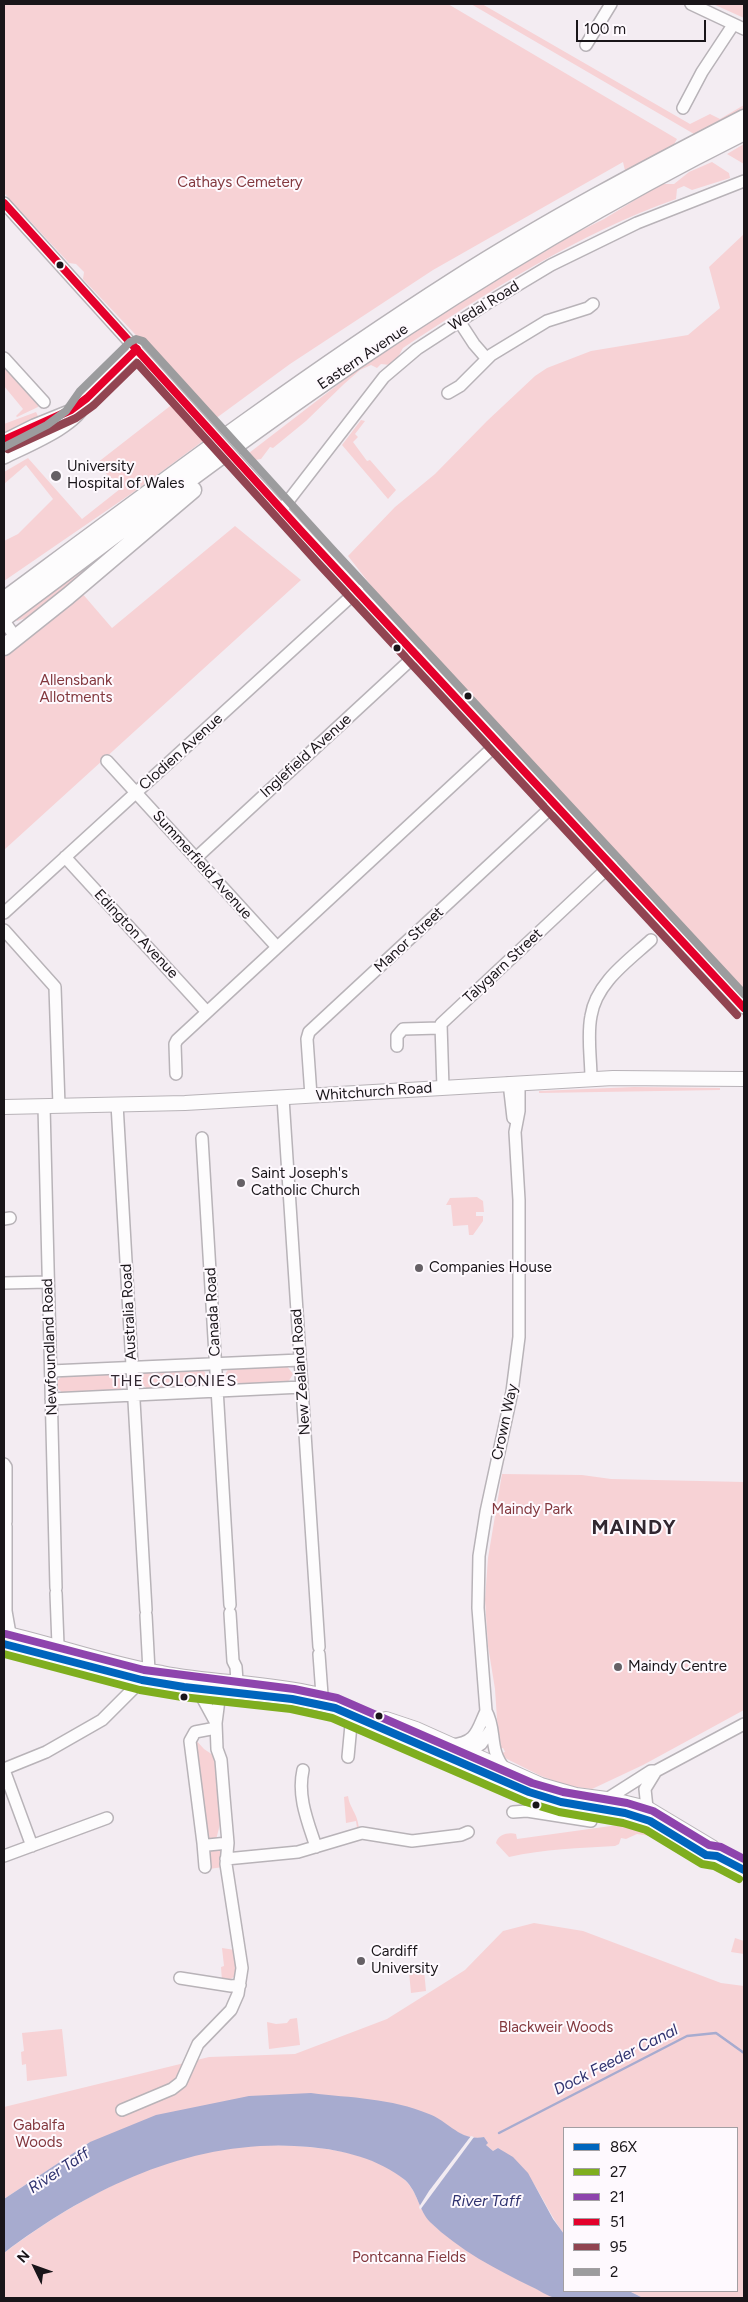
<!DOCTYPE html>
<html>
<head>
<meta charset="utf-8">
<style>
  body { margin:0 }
  #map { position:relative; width:748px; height:2302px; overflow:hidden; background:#f3ecf2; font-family:Figtree,sans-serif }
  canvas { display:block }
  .frame { position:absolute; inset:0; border:5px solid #191519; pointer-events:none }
  .legend { position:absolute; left:563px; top:2127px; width:175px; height:165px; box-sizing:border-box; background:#fef9fe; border:1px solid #a29ea2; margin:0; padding:6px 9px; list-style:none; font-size:15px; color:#191519 }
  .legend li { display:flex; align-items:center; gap:10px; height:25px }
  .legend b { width:25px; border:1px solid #a29ea2 }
  .north { position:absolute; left:10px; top:2242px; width:50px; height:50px; -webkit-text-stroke:4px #fef9fe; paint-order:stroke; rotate:312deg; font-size:14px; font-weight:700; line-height:20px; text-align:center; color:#191519 }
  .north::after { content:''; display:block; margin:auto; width:18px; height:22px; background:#191519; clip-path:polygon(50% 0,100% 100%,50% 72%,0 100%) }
  .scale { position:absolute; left:576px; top:20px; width:130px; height:22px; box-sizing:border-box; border:2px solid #191519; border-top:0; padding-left:6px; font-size:15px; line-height:18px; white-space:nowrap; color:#191519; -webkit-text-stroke:4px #fef9fe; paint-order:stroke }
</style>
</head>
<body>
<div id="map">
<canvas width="748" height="2302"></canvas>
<div class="frame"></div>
<ul class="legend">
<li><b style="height:6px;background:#0065bd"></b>86X</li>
<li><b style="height:6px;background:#7fae1f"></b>27</li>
<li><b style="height:6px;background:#8e44ad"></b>21</li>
<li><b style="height:6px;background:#e4002b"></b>51</li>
<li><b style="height:6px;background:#914451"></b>95</li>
<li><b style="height:6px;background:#9c9c9e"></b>2</li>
</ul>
<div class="north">N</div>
<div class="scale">100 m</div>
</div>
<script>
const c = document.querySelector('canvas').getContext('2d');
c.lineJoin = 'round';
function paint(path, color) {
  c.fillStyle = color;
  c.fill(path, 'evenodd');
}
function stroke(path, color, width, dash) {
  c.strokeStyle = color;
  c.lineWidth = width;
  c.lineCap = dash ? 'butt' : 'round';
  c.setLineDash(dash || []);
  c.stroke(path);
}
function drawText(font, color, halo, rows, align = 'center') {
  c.font = font + ' Figtree,sans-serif';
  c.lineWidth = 4;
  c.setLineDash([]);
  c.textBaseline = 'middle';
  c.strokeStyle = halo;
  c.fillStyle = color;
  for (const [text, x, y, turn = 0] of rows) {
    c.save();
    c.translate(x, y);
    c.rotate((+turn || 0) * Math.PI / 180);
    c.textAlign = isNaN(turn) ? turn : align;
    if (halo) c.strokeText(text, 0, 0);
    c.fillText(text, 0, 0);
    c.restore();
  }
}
paint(new Path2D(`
  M4,4H448L677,139L672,148L626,175L623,162L433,270L290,364L215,419L83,279L84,272L76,264L69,263L4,193Z
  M471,4H482L690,124L710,114L720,119L744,105V110L694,134Z
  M713,4H744V18Z
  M744,144V164L727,154Z
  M712,162L729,173L730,178L692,190L684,186L677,189L676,199C578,234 489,291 403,348L398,357L390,365L381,364L377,368L371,365L360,370L344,384L306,421L273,448L270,447L261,459L255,460L249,453L362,366L421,326L570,236L604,219L661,184H674L689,172Z
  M744,234V992L391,611L348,556L395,507L435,474L487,421L535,376L547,368L591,351L688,335L720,308L709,267Z
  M4,363L39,404L38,407L17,417L16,416L23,409L4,386Z
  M174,403L207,438L138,489L4,581V541L18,534L53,499L26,465L4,484V472L28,458L82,519L120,489L97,463Z
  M36,412L39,418L4,437V424Z
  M361,420L365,421L355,434L358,437L353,442L367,461L370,460L396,490L388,499L342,445Z
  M152,517L35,615L17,621L15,618Z
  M235,526L301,580L4,850V656L46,624L81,592L112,628Z
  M634,1087L720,1088V1090L539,1093V1091Z
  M477,1197L483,1201L484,1212H476V1216H483V1221L473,1235H469L468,1225L453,1226L451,1205H446L450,1198Z
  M286,1365L293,1374L287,1384L232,1386L223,1377L230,1367Z
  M202,1368L209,1378L203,1387L148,1390L139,1380L146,1371Z
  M118,1373L125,1382L119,1392L64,1394L56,1387V1382L63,1375Z
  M502,1474L582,1475L611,1479L744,1482V1710L643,1765L592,1789L569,1786L541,1776L503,1757L501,1753L505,1752L503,1748L499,1749L495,1689L488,1646L485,1600L488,1558Z
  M194,1738L204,1749L213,1755L215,1761L220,1824L216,1840L211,1841L207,1837Z
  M348,1796C350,1809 357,1812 359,1828H357L356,1821L346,1823L344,1797Z
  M618,1825L639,1827L653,1834L651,1836L637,1834L626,1839L621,1838L619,1844L615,1846C580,1848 544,1849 509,1857L496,1843C498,1834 509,1832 516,1834L517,1839Z
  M221,1849L223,1867L209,1869V1850Z
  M534,1923L583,1931L721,1983L744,1986V2298H643L629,2291H737V2128H564V2234C540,2201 535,2171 498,2148L493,2151L486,2145L484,2137C464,2142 447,2125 431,2115L90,2142L4,2199V2107L209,2057L295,2054L387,2019L465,1970L503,1931Z
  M735,1938L744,1941V1954L731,1952Z
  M222,1948L235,1950L238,1966L237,1975L226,1982L222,1981L221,1967L224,1966Z
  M424,1970L426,1991L411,1993L409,1972Z
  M297,2018L300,2045L269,2049L267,2022L276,2024L287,2023L290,2019Z
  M62,2029L67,2076L27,2081L26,2064L22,2065L21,2052L24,2051L22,2033Z
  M259,2145C304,2145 374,2148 407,2182C418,2194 419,2210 430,2221C438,2230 450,2238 460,2245C490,2266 522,2282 556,2298H4V2253C66,2206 141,2164 218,2149C231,2147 246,2146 259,2145Z`), '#f7d2d5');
paint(new Path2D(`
  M311,2093C351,2098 391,2098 429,2114C448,2121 461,2142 484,2137L488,2143L486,2145L493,2151L498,2148L513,2157L528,2173L553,2219L564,2234V2291H629L643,2298C622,2298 602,2298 582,2298C574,2298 564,2300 556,2298C548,2297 539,2290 532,2287C497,2270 459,2250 430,2222C419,2211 418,2192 405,2180C379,2159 343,2150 310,2147C198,2136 92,2186 4,2253V2199L90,2142L156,2115L249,2096Z`), '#a7abcf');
paint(new Path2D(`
  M471,2136L474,2137L420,2210L419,2207L429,2191Z`), '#f3ecf2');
stroke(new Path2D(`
  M499,2133L687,2036L716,2033L744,2053`), '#a7abcf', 2.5);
const minor = new Path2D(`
  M691,4L744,29
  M586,45L611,4
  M683,108L702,72L733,25
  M4,203L211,432
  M459,321L474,344L487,359
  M4,358L44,402
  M448,393L460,386L491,355L547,321L588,308L593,304
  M4,440L34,425L71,410L87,398L137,349
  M4,458C25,447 77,427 85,404
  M246,471L744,1008
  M282,509L384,377L417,349L491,301L551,265L637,223L744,181
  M4,621L16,638
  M107,761L277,947
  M65,857L207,1012
  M196,858L417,654
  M4,913L358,590
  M4,930L55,987L59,1106
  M397,1046V1036L403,1029L440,1028
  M176,1074L175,1044L177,1040L498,743
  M591,1079C591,1058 587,1036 591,1016C596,983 628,961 651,940
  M509,1083L513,1118
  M443,1088L441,1024L612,864
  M311,1096L307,1039L309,1032L555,804
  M283,1098L319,1647
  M117,1104L146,1610
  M44,1106L56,1588
  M202,1138L230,1605
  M4,1219L10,1218
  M4,1283L48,1282
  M51,1371L300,1360
  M51,1399L302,1387
  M4,1464L6,1467V1522
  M6,1526V1611L10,1634
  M56,1593L58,1645
  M230,1613L233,1661L236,1667L237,1681
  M146,1615L149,1671
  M319,1654L322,1695
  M197,1688L216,1723
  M216,1728L195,1732L190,1741L203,1843L208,1845L228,1843
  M451,1745C477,1743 477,1730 486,1711
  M465,1755L481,1744L490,1731
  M348,1757L352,1714
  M4,1769L46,1752L102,1720L142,1680
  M505,1769C488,1750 497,1730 486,1711L478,1608L479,1556L486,1512L512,1392L519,1337V1200L515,1132L519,1111V1083
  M4,1770L32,1846
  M303,1770C297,1797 308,1822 316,1847
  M607,1799L651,1771H656L744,1724
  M647,1808L645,1789L656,1771
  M513,1812L527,1811L591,1821
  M203,1843L205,1867
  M4,1856L107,1818
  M226,1859L298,1852L362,1833L412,1841L461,1835L468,1832
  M180,1978L231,1986L240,1985
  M122,2110L172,2089L181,2082L198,2044L231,2010L238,1994L242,1968L226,1864L228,1843L224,1797L221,1760L217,1749L216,1723L221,1684`);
const major = new Path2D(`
  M4,1107L185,1103L613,1078L744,1079
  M4,1633C57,1645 108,1664 162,1673C213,1683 265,1682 316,1694
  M4,1644C57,1656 109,1675 162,1684C220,1693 279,1692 335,1708L529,1792L561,1802L625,1813L650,1821L706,1855L717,1856L744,1870
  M386,1719L416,1729L541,1785L576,1795L614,1800L647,1808L712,1847L717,1856`);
const highway = new Path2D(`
  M4,600C151,491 298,380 453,281C547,221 645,169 744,118
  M4,618C121,531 236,442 357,360C481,276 610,199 744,132
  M4,647L68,596L193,490`);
stroke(minor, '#b8b3b8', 14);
stroke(major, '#b8b3b8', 16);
stroke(highway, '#b8b3b8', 19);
stroke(minor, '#fdfcfd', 11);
stroke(major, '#fdfcfd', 14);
stroke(highway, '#fdfcfd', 16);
const minorBridge = new Path2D(`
  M211,432L246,471`);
stroke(minorBridge, '#b8b3b8', 14, []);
stroke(minorBridge, '#fdfcfd', 11);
stroke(new Path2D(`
  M4,1644L142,1680L184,1687L292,1699L335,1708L529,1792L561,1802L625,1813L650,1821L706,1855L717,1856L744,1870`), '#0065bd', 8);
stroke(new Path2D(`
  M4,1654L140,1690L182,1697L291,1709L332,1718L526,1802L559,1812L623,1823L646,1830L702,1864L714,1866L739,1879`), '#7fae1f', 8);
stroke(new Path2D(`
  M6,1634L144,1670L294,1689L337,1698L532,1783L563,1792L627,1803L653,1811L709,1845L721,1847L744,1859`), '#8e44ad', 8);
stroke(new Path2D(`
  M4,203L301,531L744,1008
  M4,440L71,410L87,398L137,349`), '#e4002b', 8);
stroke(new Path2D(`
  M8,449L76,418L94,405L137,363L317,562L737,1015`), '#914451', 8);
stroke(new Path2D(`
  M4,447L47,425L66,411L80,391L130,342L136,339L143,341L331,548L744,994`), '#9c9c9e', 8);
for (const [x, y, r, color] of [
  [60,265,4.5,"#191519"],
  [56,476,6,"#656065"],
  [397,648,4.5,"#191519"],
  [468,696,4.5,"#191519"],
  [241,1183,5,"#656065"],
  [419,1268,5,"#656065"],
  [618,1667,5,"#656065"],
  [184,1697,4.5,"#191519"],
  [379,1716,4.5,"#191519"],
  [536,1805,4.5,"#191519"],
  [361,1961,5,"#656065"]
]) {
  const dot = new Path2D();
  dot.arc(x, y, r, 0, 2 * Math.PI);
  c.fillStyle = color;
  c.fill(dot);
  stroke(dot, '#fef9fe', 2);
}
drawText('15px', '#83383e', '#fef9fe', [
  ["Cathays Cemetery",240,183],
  ["Allensbank",76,681],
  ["Allotments",76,698],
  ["Maindy Park",532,1510],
  ["Blackweir Woods",556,2028],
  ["Gabalfa",39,2126],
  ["Woods",39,2143],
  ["Pontcanna Fields",409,2258]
]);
drawText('15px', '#191519', '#fef9fe', [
  ["Wedal Road",484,306,-32],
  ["Eastern Avenue",363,357,-34],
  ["Clodien Avenue",181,752,-42],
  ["Inglefield Avenue",306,756,-42],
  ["Summerfield Avenue",202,865,48],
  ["Edington Avenue",136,934,47],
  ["Manor Street",409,940,-43],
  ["Talygarn Street",503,966,-43],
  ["Whitchurch Road",374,1092,-4],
  ["Australia Road",129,1312,-93],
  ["Canada Road",213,1312,-93],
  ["Newfoundland Road",50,1347,-92],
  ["New Zealand Road",301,1372,-94],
  ["Crown Way",505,1422,-78]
]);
drawText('15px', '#191519', '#fef9fe', [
  ["University",67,467],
  ["Hospital of Wales",67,484],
  ["Saint Joseph's",251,1174],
  ["Catholic Church",251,1191],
  ["Companies House",429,1268],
  ["Maindy Centre",628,1667],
  ["Cardiff",371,1952],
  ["University",371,1969]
], 'left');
c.letterSpacing = '1px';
drawText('16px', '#312730', '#fef9fe', [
  ["THE COLONIES",174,1381]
]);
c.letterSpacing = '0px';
drawText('italic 16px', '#2f326f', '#fef9fe', [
  ["Dock Feeder Canal",616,2060,-27],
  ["River Taff",59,2171,-33],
  ["River Taff",486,2201]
]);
c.letterSpacing = '1px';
drawText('bold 20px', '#312730', '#fef9fe', [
  ["MAINDY",634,1528]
]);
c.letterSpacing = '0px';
</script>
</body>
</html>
